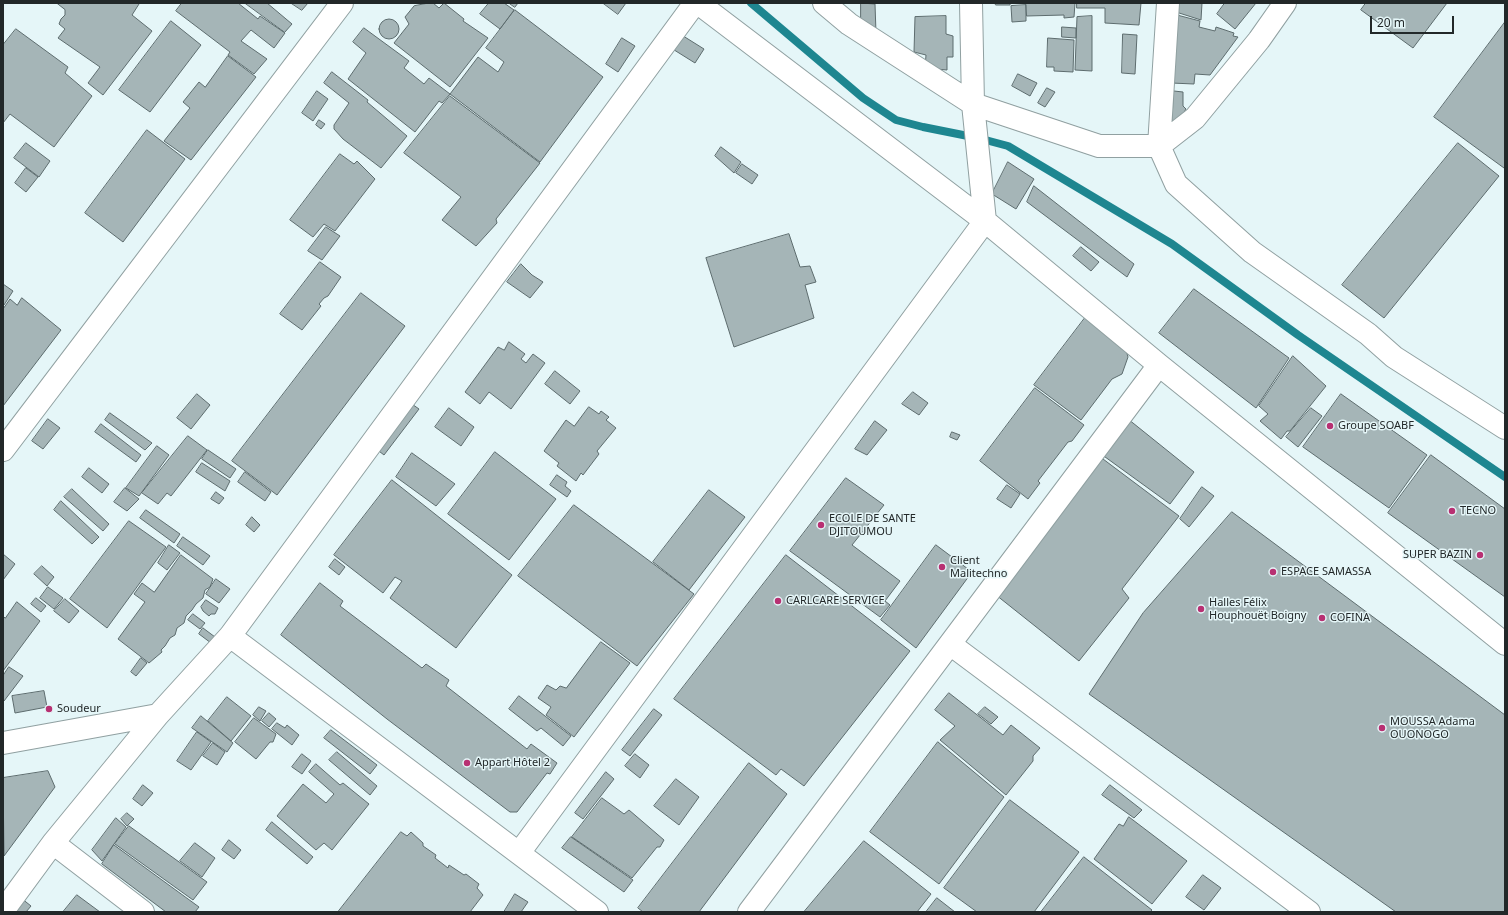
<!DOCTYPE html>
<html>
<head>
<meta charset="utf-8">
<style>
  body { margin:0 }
  #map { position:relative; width:1508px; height:915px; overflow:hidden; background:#e5f6f8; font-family:"Noto Sans",sans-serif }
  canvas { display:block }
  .frame { position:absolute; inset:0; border:4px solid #222829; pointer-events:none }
  .scale { position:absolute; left:1370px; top:16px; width:84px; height:18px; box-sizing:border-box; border:2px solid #222829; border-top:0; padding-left:5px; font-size:12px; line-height:14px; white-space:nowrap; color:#222829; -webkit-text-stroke:3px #e5f6f8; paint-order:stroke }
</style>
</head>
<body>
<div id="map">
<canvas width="1508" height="915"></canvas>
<div class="frame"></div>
<div class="scale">20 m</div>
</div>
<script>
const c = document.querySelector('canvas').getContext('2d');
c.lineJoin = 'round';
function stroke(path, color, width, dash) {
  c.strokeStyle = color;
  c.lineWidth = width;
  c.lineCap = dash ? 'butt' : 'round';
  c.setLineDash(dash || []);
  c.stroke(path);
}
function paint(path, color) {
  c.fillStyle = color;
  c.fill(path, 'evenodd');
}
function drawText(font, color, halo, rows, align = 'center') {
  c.font = font + ' "Noto Sans",sans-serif';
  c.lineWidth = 3;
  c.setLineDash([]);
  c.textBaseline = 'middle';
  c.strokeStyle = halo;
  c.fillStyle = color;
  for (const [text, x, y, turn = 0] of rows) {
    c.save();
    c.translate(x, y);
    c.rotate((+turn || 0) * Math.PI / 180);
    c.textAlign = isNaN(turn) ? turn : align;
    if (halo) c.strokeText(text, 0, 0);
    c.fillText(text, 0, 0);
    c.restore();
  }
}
stroke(new Path2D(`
  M751,3L863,98L896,120L923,127L978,138L1008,146L1172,244L1298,335L1505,477`), '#1e8690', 8);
const building = new Path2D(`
  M57,3H138L139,4L132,15L152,31L103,95L88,83L100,67L58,38L65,29L59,24L61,19L65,15V10Z
  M182,3H238L258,19L260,16L285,33L274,48L251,30L241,41L267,59L254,74L228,55L230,52L176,11Z
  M245,3H267L292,24L285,32Z
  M291,3H308L302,10Z
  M429,3H433L439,8L444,3L464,19L463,21L488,38L450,87L394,43L409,24L405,17L414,6Z
  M489,3H504L514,10L500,29L480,14Z
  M509,3H518L515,7Z
  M603,3H626L618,14Z
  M861,3L875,4L876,33L861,27Z
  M995,3H1010V5H996Z
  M1026,3H1075L1074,17L1064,18V15L1027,16Z
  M1077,3H1141L1139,25L1105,23V8H1077Z
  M1177,3H1202L1201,20L1176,12Z
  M1225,3H1256L1235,29L1217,14Z
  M1366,3H1447L1413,48L1361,10Z
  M1026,5V21L1012,22L1011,6Z
  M515,10L603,77L540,162L450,94L478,57L498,72L504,62L486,48Z
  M1177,15L1200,21L1199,27L1215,31L1216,27L1234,33L1233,36L1238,37L1210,75L1195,74L1194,84L1171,83Z
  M946,16V34L953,36V57H947V70L925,68L926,55L914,52L915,17Z
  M1092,16V71L1075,70L1077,17Z
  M379 29a10 10 0 1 1 20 0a10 10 0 1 1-20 0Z
  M171,21L201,45L150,112L119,90Z
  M1505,22V167L1504,168L1434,117Z
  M1062,27L1076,28V38L1062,37Z
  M364,28L409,61L404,68L424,84L429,78L450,94L442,103L439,101L415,132L348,79L366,53L353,42Z
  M16,29L68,67L65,73L92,96L54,147L10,114L3,123V45Z
  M680,34L704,49L695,63L671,48Z
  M1123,34L1137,35L1135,74L1122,73Z
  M622,38L635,46L618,72L606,64Z
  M1048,38L1074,40L1073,72L1054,71V67H1047Z
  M228,56L256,77L191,160L164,141L190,108L183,102L199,82L205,87Z
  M332,72L368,100L367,102L407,136L381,168L343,139L334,129V125L349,103L324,83Z
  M1018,74L1037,83L1030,96L1012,86Z
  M1047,88L1055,92L1045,107L1038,103Z
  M317,91L328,99L313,121L302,113Z
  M1174,91L1183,92V106L1186,109L1178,122L1172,123Z
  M450,96L540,163L496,219L497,223L476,246L442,220L461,197L404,153Z
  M319,120L325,124L321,129L316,125Z
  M147,130L185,159L123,242L85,213Z
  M26,143L50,161L39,177L14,158Z
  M1458,143L1499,176L1384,318L1342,285Z
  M721,147L741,162L734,173L715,156Z
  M340,154L354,164L357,161L375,179L335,231L324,224L313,237L290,220Z
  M1008,162L1034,179L1016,209L992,194Z
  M742,164L758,175L752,184L736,173Z
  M26,168L38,177L26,192L15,183Z
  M1034,186L1134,264L1127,277L1027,202Z
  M326,227L340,236L322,260L308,251Z
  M789,234L800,267L810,266L816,282L805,285L814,318L734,347L706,258Z
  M1081,247L1099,262L1091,271L1073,256Z
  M320,262L341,277L328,296L324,298L319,304L321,306L302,330L280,314Z
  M521,264L532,275L543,282L530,298L507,282Z
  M3,284L13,291L4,305L3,304Z
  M1194,289L1289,358L1256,408L1159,333Z
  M361,293L405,326L277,495L232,461Z
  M22,298L61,330L3,406V309L10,299L17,305Z
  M1088,314L1124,343L1128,357L1122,374L1112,379L1081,420L1034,385Z
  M509,342L525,354L521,359L526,363L533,354L545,363L511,409L489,392L480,404L465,392L498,347L504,350Z
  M1293,356L1326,386L1290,431H1287L1281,439L1260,421L1268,414L1259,406Z
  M555,371L580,391L570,404L545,384Z
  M1035,388L1084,425L1072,441L1068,442L1038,481L1040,483L1028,499L980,461Z
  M913,392L928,403L919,415L902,404Z
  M197,394L210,405L191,429L177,418Z
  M1341,394L1427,455L1389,508L1303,447Z
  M409,402L419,409L384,455L375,448Z
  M589,407L599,414L601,411L609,417L606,420L616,428L597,451L599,454L583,475L581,473L576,481L557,466L559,463L544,451L566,420L574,426Z
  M449,408L474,427L461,446L435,427Z
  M1311,408L1322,416L1298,447L1286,437Z
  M110,413L152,443L145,450L105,420Z
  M48,419L60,428L43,449L32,441Z
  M1128,419L1194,472L1170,504L1101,454Z
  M875,421L887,430L867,455L855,449Z
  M101,424L141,455L136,462L95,432Z
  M952,432L960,435L957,440L950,437Z
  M188,436L207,450L171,496L167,493L158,504L142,493Z
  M157,446L169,455L139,496L126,488Z
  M208,450L236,469L230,478L202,459Z
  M495,452L556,499L509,560L448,514Z
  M412,453L455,484L436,506L396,477Z
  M1431,455L1505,509V597L1388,513Z
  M1099,456L1179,516L1122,589L1129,598L1079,661L996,595Z
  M202,463L230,481L225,491L196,472Z
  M89,468L109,484L102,493L82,477Z
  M245,472L271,492L265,501L238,482Z
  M557,475L567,482L565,486L571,491L567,497L550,485Z
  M846,478L884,505L852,545L900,581L885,601L890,605L880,617L790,551Z
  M392,480L512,575L456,648L390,598L402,581L395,577L383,593L334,555Z
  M1007,485L1020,494L1011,508L997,499Z
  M1202,487L1214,496L1189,527L1180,519Z
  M125,488L139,499L127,511L114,502Z
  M72,489L109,524L103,531L64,497Z
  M709,490L745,517L689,590L653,562Z
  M216,492L224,498L219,504L211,499Z
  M61,501L99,537L92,544L54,510Z
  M574,505L694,594L637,666L518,576Z
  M146,510L180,534L174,543L140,518Z
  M1232,512L1505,715V912H1396L1089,694L1143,613Z
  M252,517L260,525L254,532L246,525Z
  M129,521L166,547L107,628L70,599Z
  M183,537L210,556L203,565L177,546Z
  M169,545L180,553L167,570L158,563Z
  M936,545L972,572L916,648L881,620Z
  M3,554L15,564L3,580Z
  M181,555L213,579L210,587L205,590L203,598L196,604L192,610L186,616L184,623L177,628L175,635L170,638L165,646L161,650L162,652L149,663L118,639L145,602L134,594L142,583L154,592Z
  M786,555L910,651L804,786L781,769L776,775L674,699Z
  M335,559L345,567L339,575L329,567Z
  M42,566L54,577L47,586L34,574Z
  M216,579L230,589L219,603L206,594Z
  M320,583L343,601L340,606L422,668L426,664L449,680L446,686L527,749L531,744L557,763L550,774L547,773L517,812H510L387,719L281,635Z
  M48,587L63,598L54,609L40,598Z
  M36,598L46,606L41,612L31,604Z
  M65,599L79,611L69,623L54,611Z
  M206,600L218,608L215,614H211L209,616L203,611L201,607Z
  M17,602L40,621L3,671V616L5,618Z
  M193,614L205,623L200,629L188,620Z
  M203,628L215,637L211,643L199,634Z
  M601,642L630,663L574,737L546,715L551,707L538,698L547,685L556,690L560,686L566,688Z
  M141,658L147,663L136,676L131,672Z
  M9,667L23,676L4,701L3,700V676Z
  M44,691L47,707L15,713L12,696Z
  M949,693L1003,735L1011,725L1040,748L1033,756V761L1006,795L940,740L955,726L935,710Z
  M519,696L571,736L563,746L541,728L537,731L509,709Z
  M227,697L251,716L231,741L208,721Z
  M259,707L266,711L260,721L253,715Z
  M985,707L998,717L991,724L978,714Z
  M654,709L662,715L630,756L622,750Z
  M269,713L276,719L269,727L262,721Z
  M201,716L233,743L227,752L192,728Z
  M254,718L276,734L273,742H270L256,759L235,742Z
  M277,723L285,728L287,725L299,735L292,745L272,729Z
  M331,730L377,765L370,774L324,738Z
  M197,732L211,742L191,770L177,761Z
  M938,742L1004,797L939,884L870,832Z
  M213,743L225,752L217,765L203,756Z
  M337,752L377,786L370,795L329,760Z
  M302,754L311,761L302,774L292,767Z
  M635,754L649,765L640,778L625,766Z
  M749,763L787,794L699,912H643L638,908Z
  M316,764L340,785L343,783L369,804L332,850L324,843L316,850L277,816L303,784L326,803L334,794L309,772Z
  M48,771L55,787L4,856L3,778Z
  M606,772L614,779L583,819L575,813Z
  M676,779L699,797L679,825L654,806Z
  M143,785L153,793L142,806L133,799Z
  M1110,785L1142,810L1134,818L1102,795Z
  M602,798L624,814L629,810L664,840L660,847H657L632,878L572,837Z
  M1010,800L1079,852L1034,912H977L944,888Z
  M127,813L134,819L127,826L121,819Z
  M1129,817L1187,861L1152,904L1094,859L1119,824L1123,826Z
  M116,818L126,827L102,861L92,850Z
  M272,822L313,857L307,864L266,830Z
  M129,826L207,882L193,900L115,844Z
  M401,832L407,836L411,832L423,843V846L436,855L435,858L448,868L449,865L464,875L466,874L479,884L477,888L483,895L470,912H338Z
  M571,837L633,880L624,892L562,848Z
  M229,840L241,850L234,859L222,850Z
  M864,841L931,894L917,912H804Z
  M195,843L215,858L202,877L180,861Z
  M114,845L199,907L195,912H166L102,864Z
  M1084,857L1152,910L1150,912H1041Z
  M1203,875L1221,888L1204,910L1186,897Z
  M515,894L528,902L521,912H504Z
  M77,895L100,912H63Z
  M21,898L31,906L26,912H10Z
  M937,898L955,912H926Z`);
paint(building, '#a5b5b7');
stroke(building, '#5d6c6e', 1);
const minor = new Path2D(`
  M698,3L985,221L1159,365L1505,644
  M824,3L849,24L973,104L1099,146H1159L1195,118L1259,40L1285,3
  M1168,3L1159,146L1176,184L1252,252L1368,334L1394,357L1505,428
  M3,450L342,3
  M230,636L597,912
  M950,644L1309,912
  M3,743L158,715
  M53,843L143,912
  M519,853L985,221L973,104L971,3
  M3,911L53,843L158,715L230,636L695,3
  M749,912L1159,365`);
stroke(minor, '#90a0a1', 24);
stroke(minor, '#fff', 22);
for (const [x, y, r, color] of [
  [1330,426,4,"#b83072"],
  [1452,511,4,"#b83072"],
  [821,525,4,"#b83072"],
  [1480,555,4,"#b83072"],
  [942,567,4,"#b83072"],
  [1273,572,4,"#b83072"],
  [778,601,4,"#b83072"],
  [1201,609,4,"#b83072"],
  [1322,618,4,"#b83072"],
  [49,709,4,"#b83072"],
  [1382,728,4,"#b83072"],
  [467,763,4,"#b83072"]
]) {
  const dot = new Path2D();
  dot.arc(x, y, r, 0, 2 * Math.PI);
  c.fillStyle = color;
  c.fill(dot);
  stroke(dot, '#e5f6f8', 1.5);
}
drawText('11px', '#222829', '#e5f6f8', [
  ["Groupe SOABF",1338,426],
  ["TECNO",1460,511],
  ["ECOLE DE SANTE",829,519],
  ["DJITOUMOU",829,532],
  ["SUPER BAZIN",1472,555,"right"],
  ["Client",950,561],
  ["Malitechno",950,574],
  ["ESPACE SAMASSA",1281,572],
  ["CARLCARE SERVICE",786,601],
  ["Halles Félix",1209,603],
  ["Houphouët Boigny",1209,616],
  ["COFINA",1330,618],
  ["Soudeur",57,709],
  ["MOUSSA Adama",1390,722],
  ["OUONOGO",1390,735],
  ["Appart Hôtel 2",475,763]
], 'left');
</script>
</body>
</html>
